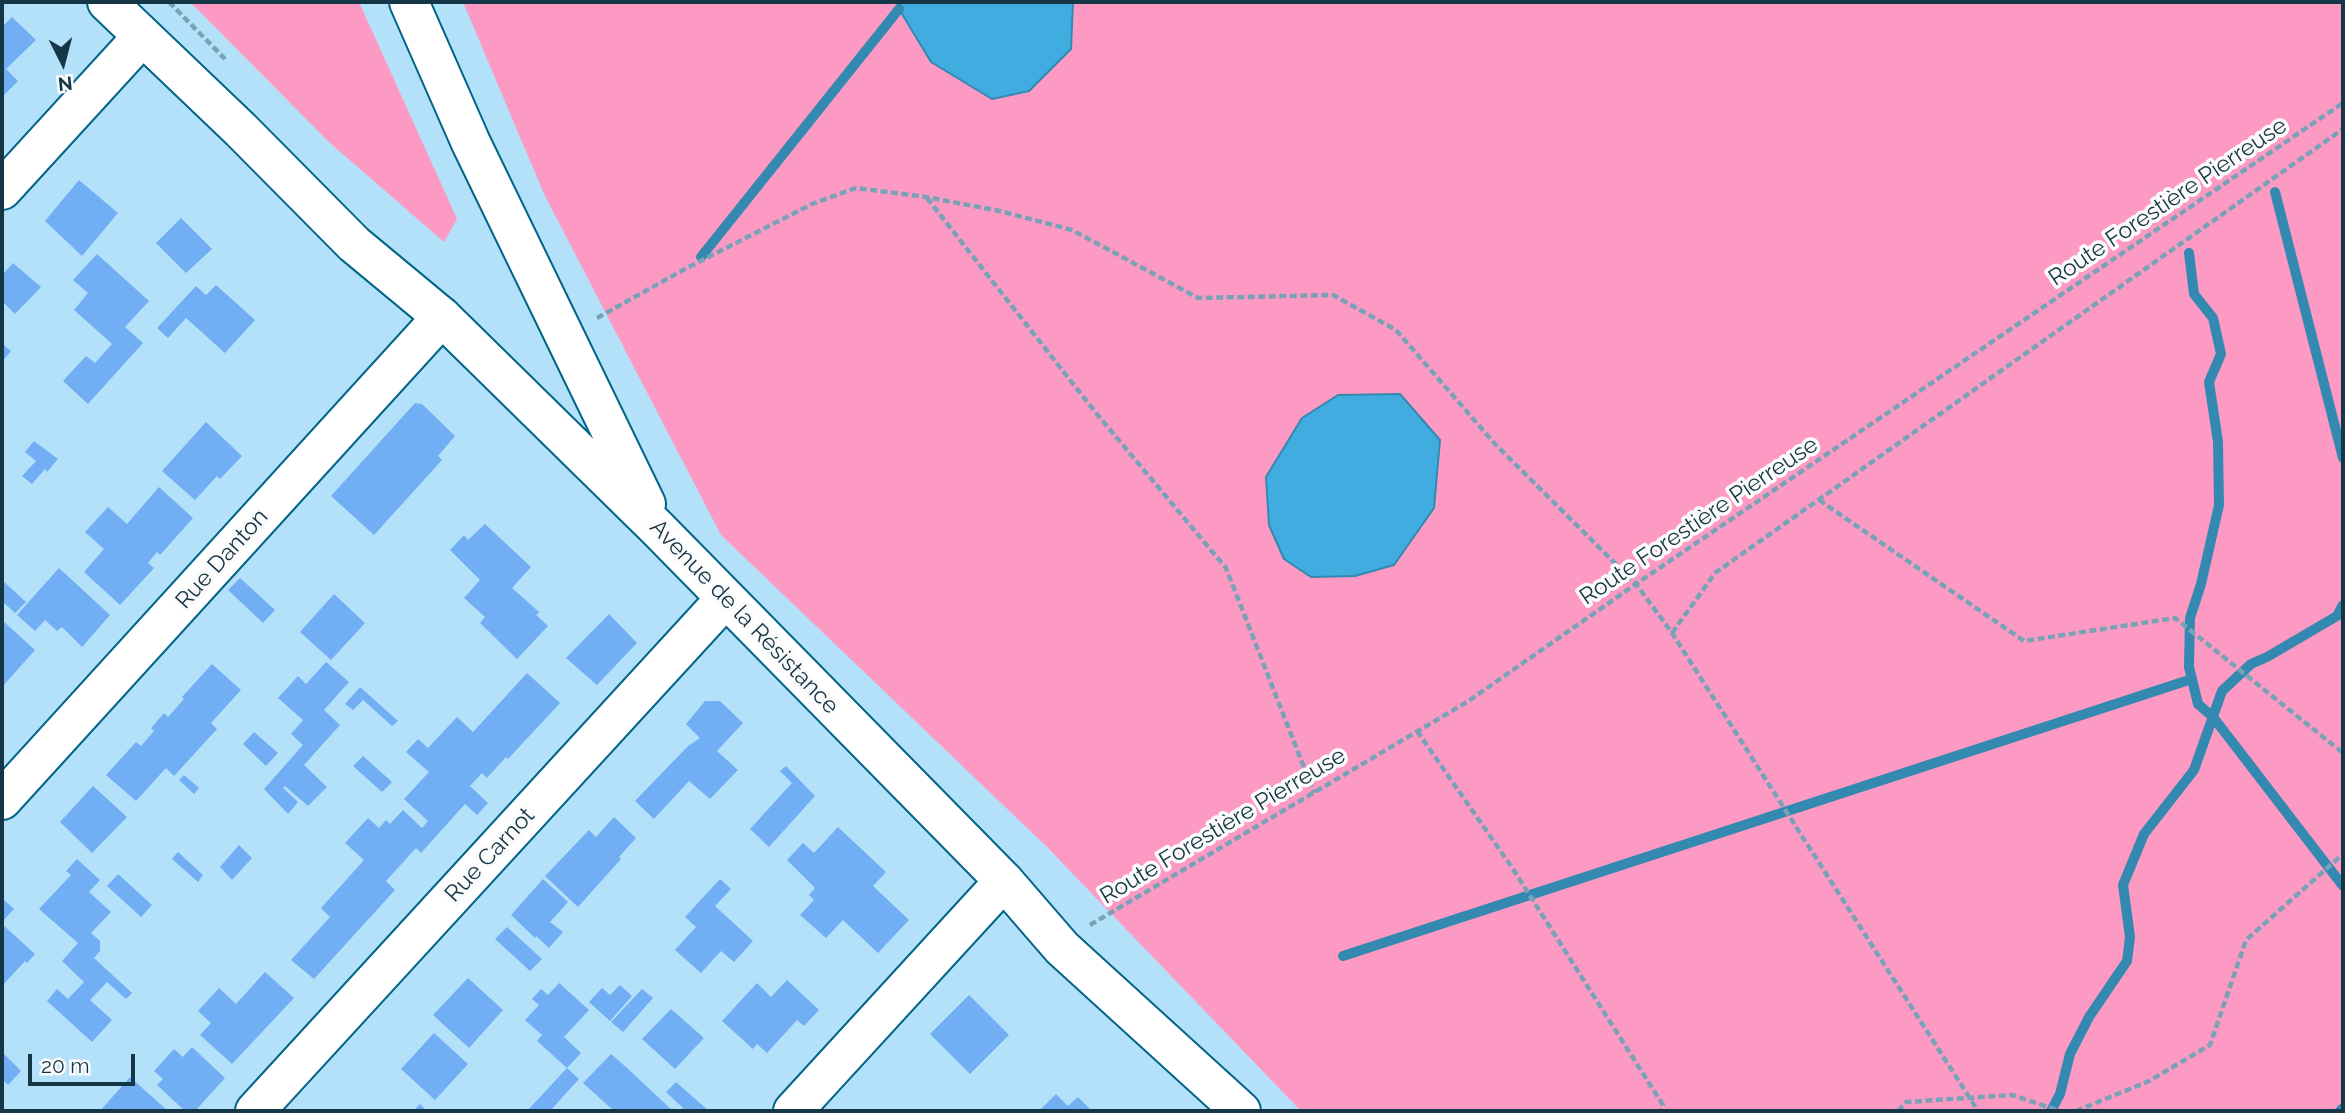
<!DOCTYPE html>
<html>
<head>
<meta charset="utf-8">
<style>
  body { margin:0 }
  #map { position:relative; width:2345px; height:1113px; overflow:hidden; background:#b4e1fa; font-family:Raleway,sans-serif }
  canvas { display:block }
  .frame { position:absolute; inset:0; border:4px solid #153646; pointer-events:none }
  .north { position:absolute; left:28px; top:28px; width:70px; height:70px; -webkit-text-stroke:5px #fbfbfb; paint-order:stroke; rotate:174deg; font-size:19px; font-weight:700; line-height:28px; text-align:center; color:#153646 }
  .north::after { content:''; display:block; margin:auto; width:24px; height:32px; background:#153646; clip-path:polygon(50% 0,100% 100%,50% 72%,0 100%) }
  .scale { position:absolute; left:28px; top:1054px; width:107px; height:32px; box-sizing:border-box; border:4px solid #153646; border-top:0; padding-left:9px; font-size:21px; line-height:24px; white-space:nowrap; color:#153646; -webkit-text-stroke:5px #fbfbfb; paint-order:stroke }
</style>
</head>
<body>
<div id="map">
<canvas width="2345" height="1113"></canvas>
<div class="frame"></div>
<div class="north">N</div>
<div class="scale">20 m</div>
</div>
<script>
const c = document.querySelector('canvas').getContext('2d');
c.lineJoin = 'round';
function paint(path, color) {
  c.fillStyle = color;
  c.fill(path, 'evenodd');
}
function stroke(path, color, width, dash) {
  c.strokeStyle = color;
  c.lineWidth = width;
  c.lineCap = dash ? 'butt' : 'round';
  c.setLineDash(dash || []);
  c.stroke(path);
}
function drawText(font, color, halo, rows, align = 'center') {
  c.font = font + ' Raleway,sans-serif';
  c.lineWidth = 7;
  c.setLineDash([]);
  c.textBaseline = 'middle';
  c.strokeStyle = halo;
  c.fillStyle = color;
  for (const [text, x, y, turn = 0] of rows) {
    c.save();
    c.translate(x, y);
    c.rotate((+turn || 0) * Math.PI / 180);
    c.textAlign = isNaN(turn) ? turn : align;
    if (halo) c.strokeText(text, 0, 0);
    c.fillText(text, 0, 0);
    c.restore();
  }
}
paint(new Path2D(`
  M190,2H359L457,219L444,242L330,143Z
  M463,2H2343V1111H1301L1048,848L721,535L544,194Z`), '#fc9ac4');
const water = new Path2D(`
  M897,2H1073L1071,49L1029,91L992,99L931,62L899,9Z
  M1400,394L1440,440L1434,508L1394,565L1355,576L1311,577L1284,559L1269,525L1266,477L1302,418L1338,395Z`);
paint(water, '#41acdf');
stroke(water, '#3489b1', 2);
stroke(new Path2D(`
  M2275,192L2343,458
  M2189,253L2194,294L2213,318L2221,354L2209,382L2218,442L2219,505L2201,584L2190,618L2189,667L2198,704L2213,717L2343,886
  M701,257L899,9
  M1343,956L2192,679
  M2051,1111L2060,1094L2070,1054L2089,1017L2127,961L2130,937L2123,885L2144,834L2194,770L2222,691L2251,664L2267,657L2337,616L2343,605
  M2340,1111L2343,1108`), '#3489b1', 10);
paint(new Path2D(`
  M12,17L36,40L6,69L18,81L2,97V27Z
  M79,180L118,213L82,256L45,221Z
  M181,218L212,249L186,273L156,243Z
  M97,254L149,301L125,327L143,343L88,404L63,381L86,356L95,363L112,344L74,310L88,293L73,280Z
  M13,263L41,287L15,314L2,301V275Z
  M216,285L255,320L225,353L186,318L168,338L157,328L196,286L206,295Z
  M2,344L11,351L2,362Z
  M415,403L422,404L455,436L438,456L442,460L374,535L331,496Z
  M206,422L242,456L220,479L217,476L195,500L162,471Z
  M34,441L58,459L47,472L45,469L32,484L22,476L36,461L25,452Z
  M159,487L193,518L160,555L157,552L148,563L154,568L120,605L84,572L104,549L85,532L108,507L127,524Z
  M485,524L531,567L512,588L539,612L536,615L548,626L517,659L480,623L485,617L464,598L480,580L450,550L464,535L468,540Z
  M59,568L110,615L82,647L62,627L57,631L45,620L35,631L17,615Z
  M240,578L275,610L263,623L228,590Z
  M2,580L26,602L15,613L2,601Z
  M334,594L365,623L331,660L300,632Z
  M609,614L637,643L597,685L566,658Z
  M2,620L35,650L2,687Z
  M326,662L349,682L324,710L340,725L304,765L327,787L308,806L285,786L283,788L298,802L288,814L264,789L303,745L291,734L303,720L278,698L298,676L306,684Z
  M212,664L241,690L211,723L217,729L174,776L166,768L136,801L106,775L136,742L141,746L154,731L151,728L164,713L168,717L184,699L182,697Z
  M527,673L560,703L508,759L506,757L487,778L482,773L470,786L488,803L477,815L465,804L421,853L416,848L386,881L395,890L314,979L291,960L330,917L321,908L364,860L345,843L368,818L379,828L386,820L390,824L403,810L422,828L428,821L404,799L429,772L406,752L418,739L428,748L457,717L473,732Z
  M360,687L398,721L392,726L363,700L353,710L345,704Z
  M705,701H720L743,723L717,751L738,770L710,799L689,781L654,819L635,801L688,746L700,738L686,724Z
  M254,732L278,753L266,766L243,744Z
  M363,756L392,782L382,792L353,766Z
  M786,766L815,796L769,847L750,829L792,783L780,771Z
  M184,775L199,788L194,794L179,780Z
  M93,786L127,817L92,853L60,822Z
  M614,817L636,838L619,857L621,859L578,907L545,876L589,830L596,837Z
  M838,827L886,872L873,886L909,920L878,953L843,920L826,938L800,915L814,900L809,895L815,888L787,860L803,843L814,853Z
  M239,845L252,858L232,880L220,867Z
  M178,852L203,875L198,882L172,859Z
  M77,859L100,880L89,892L111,912L91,933L100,941V951L94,958L132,993L126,999L107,982L90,1000L112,1020L92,1042L47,1001L57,989L68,999L84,982L62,961L78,943L39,909L71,875L66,871Z
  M118,874L152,905L141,917L107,886Z
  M543,879L568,902L550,922L563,932L549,948L536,936L535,938L511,915Z
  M720,879L731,889L715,906L753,941L734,962L721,951L701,973L675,950L696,927L685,917Z
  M2,898L14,909L2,922Z
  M2,924L35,954L27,963L25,961L2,986Z
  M507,927L542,959L530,971L495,939Z
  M265,972L294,998L232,1064L200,1035L211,1023L198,1011L219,988L236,1004Z
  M468,978L503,1010L469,1048L433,1015Z
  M787,980L819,1010L804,1026L797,1020L767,1053L757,1044L753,1049L722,1021L757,983L771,997Z
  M559,983L589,1010L565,1036H563L581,1053L567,1068L537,1041L542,1035L525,1020L539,1005L532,999L541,989L548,995Z
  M620,985L632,996L610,1021L589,1002L602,988L610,995Z
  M642,989L653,998L623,1032L611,1022Z
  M969,995L1009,1035L970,1074L930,1034Z
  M671,1009L704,1038L675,1069L642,1039Z
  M434,1033L468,1064L435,1100L401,1069Z
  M192,1047L225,1078L195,1111H185L157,1085L163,1079L154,1071L174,1049L183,1057Z
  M2,1052L21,1071L8,1085L2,1079Z
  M611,1054L626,1067L673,1111H614L583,1083Z
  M567,1068L579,1079L550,1111H527Z
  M130,1077L168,1111H100Z
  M676,1082L693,1097L709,1111H684L682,1110L683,1108L666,1092Z
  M1056,1094L1068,1106L1078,1097L1092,1111H1039Z
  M420,1104L427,1111H413Z`), '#71aef4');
const minor = new Path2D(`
  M2,190L142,37
  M2,800L442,317
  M255,1111L725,599
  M793,1111L1004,881`);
const major = new Path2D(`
  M107,2L241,130L354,244L442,317L657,528L1004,881L1062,948L1241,1111
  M409,2L471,143L646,504`);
stroke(minor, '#036489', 42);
stroke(major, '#036489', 42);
stroke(new Path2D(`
  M169,2L225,59
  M927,198L1096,413L1226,568L1314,793
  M597,318L685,269L812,204L856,188L926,197L1000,211L1072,230L1198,298L1333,295L1396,330L1495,444L1636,584L1672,633L1978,1111
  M1819,500L2024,641L2175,618L2343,753
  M1672,633L1715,573L2343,129
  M1417,731L1513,869L1663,1105L1661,1111
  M1090,925L1467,702L1636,584L2343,103
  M1898,1111L1906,1102L2012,1095L2060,1111
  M2076,1111L2149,1081L2210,1045L2246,940L2343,854`), '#79a2b7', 4.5, [7, 3.5]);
stroke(minor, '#fff', 38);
stroke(major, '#fff', 38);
drawText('23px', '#153646', '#fbfbfb', [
  ["Route Forestière Pierreuse",2168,202,-34],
  ["Route Forestière Pierreuse",1699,521,-34],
  ["Rue Danton",222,559,-48],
  ["Avenue de la Résistance",744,617,46],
  ["Route Forestière Pierreuse",1223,826,-31],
  ["Rue Carnot",490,855,-47]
]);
</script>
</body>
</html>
